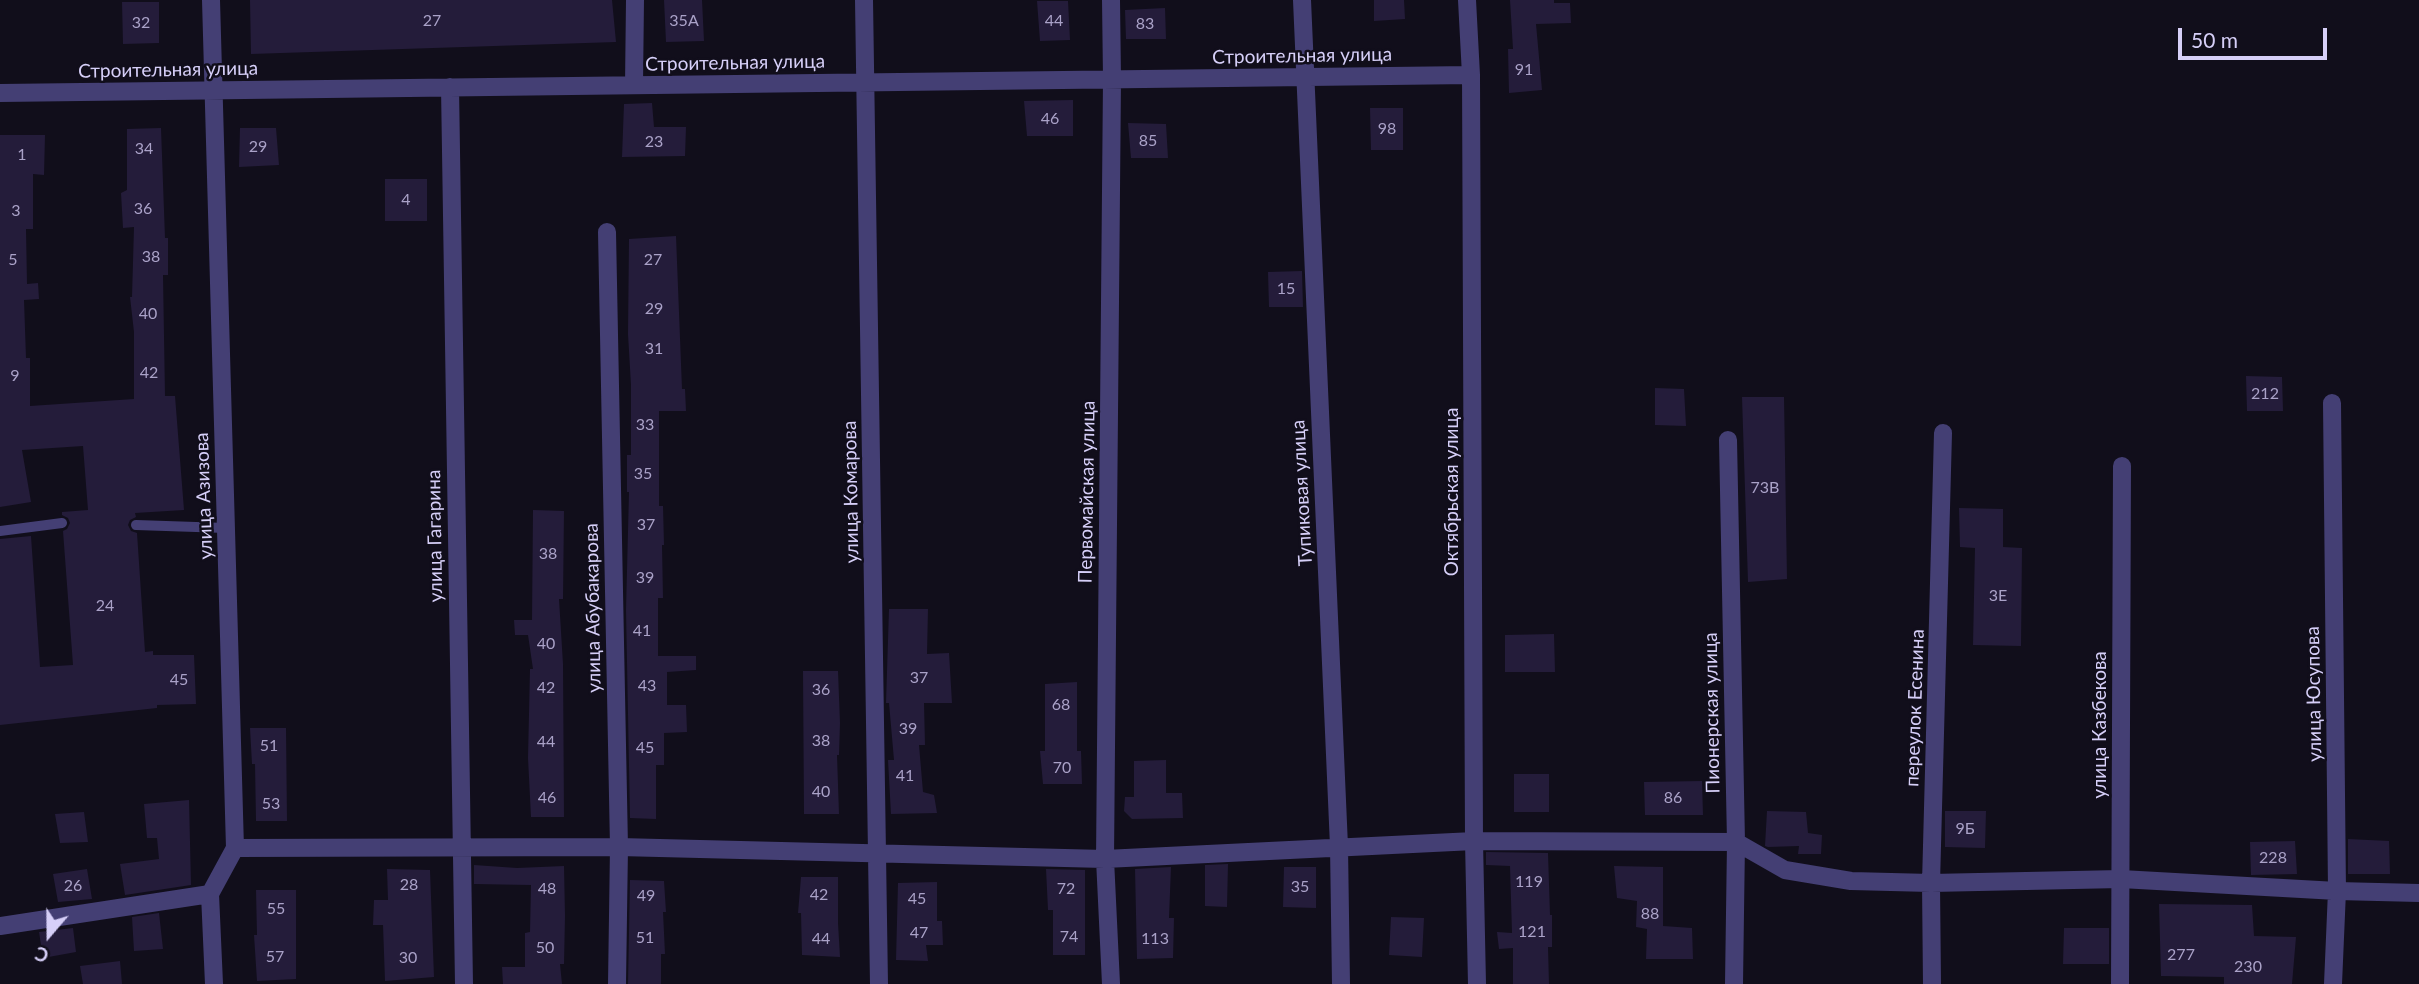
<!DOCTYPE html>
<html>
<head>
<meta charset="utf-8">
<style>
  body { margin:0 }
  #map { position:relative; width:2419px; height:984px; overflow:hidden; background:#110e1b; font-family:Lato,sans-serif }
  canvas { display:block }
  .north { position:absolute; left:14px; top:900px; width:70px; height:70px; -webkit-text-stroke:5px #110e1b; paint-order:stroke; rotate:200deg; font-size:19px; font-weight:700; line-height:28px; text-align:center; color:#d6cff8 }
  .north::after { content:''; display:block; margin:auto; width:24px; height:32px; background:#d6cff8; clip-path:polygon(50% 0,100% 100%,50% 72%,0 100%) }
  .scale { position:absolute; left:2178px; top:28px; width:149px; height:32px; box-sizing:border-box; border:4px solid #d6cff8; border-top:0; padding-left:9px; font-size:21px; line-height:24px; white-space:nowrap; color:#d6cff8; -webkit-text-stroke:5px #110e1b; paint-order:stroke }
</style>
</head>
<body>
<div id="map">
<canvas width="2419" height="984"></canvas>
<div class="north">С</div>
<div class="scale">50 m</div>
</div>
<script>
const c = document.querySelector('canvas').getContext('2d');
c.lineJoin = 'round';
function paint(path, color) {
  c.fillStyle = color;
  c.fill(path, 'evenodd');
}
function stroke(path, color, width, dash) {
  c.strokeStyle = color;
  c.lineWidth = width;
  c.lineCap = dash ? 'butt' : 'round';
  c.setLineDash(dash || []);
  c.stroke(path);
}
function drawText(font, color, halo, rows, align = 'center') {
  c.font = font + ' Lato,sans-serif';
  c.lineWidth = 5;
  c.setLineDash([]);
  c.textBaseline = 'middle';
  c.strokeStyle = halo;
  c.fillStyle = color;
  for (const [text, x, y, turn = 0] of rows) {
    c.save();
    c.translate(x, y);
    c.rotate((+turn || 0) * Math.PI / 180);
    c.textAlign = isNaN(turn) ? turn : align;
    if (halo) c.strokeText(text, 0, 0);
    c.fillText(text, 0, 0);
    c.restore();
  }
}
paint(new Path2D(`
  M250,0H612L616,42L251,54Z
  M664,0H702L704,41L666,42Z
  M1374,0H1404L1405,19L1374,21Z
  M1510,0H1554V3H1570L1571,23L1536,24L1542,90L1509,93L1508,49H1513Z
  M1037,1H1068L1070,40L1040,41Z
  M122,2H159V43L123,44Z
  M1165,8L1166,39H1126L1125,10Z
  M1073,100V136H1027L1024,101Z
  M652,103L654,127H686L685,156L622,157L624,104Z
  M1370,108H1403V150H1371Z
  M1128,123L1166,124L1168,158H1131Z
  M161,128L165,238H168V275H163L165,396H175L184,510L135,513L136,517L130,520L128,525L131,531L137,533L145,652L153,651V655H194L196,704L157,705V708L0,725V539L31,536L40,667L73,665L63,531L67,529L70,523L68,518L62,515V512L88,510L83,446L22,450L31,502L0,507V135H45L44,175L33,174V229H26L27,284L38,283L39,299L24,300L26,358H30V406L134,399V332L130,297H132L134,227L123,228L121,193L127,190V129Z
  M240,128H276L279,165L239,167Z
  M385,179H427V221H385Z
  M676,236L682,389H685L686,411H659V506H663L664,545H662L663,598H658V656H696V670L667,672V705H686L687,732L664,733V765H656V819L630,818L626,610L629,492H627V455H631V385L628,334L629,239Z
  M1302,271L1303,307H1269L1268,272Z
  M2246,376L2282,377L2283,411H2247Z
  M1655,388L1684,389L1686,426L1655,425Z
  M1742,397H1784L1787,579L1748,582Z
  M1959,508L2003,509V547L2022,548L2021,646L1973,645L1975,548L1960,547Z
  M533,510L564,511L563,599H559L563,664L564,817H531L528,758L530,669H533L528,635H515L514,620H532Z
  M889,609H928L927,654L949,653L952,703H924L925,745H919L923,792L934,795L937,813L891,814L888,760H894L889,703H886Z
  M1554,634L1555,672H1505V635Z
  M803,671H838L840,723L839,755H837L839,814H804Z
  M1077,682V751H1081L1082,784H1043L1040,751H1045V684Z
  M250,728H286L287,821H256L255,764H252Z
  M1166,760V793H1182L1183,818L1132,819L1124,811L1125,797H1134V761Z
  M1514,774H1549V812H1514Z
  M1702,781L1703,815H1645L1644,782Z
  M189,800L191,885L125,895L120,864L159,859L157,838H147L144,804Z
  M1767,811L1806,812L1808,833L1822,835L1821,854H1798L1799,846L1768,847L1765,846Z
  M1945,811H1986L1985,848L1945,847Z
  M84,812L88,842L60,843L55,814Z
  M2348,839L2389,841L2390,874H2348Z
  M2295,841L2297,874L2251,875L2250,842Z
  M1486,852L1548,853L1550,915H1552V947H1548L1549,984H1513V948L1499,949L1497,932L1512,933L1510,866L1486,865Z
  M1228,864L1227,907L1205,906V865Z
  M474,865L517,868L564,866L565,916L564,964H560L562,984H503L502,967H525V933L530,932L531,885L474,884Z
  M1614,866L1663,867V926L1692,928L1693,959H1646L1647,929L1636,927L1637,901L1617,898Z
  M1171,867L1169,918H1174L1173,958L1137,959L1135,869Z
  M1284,867H1316V908L1283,907Z
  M87,869L92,899L58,902L53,874Z
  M387,869L430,870L434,977L385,981L383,925H373L374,900H388Z
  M1046,869L1085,870V955H1053V910H1048Z
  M801,877H838V923L840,957L802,955L801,913H798Z
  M630,880L664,881L666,912H663L665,954H661V984H628Z
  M937,882V921H942L943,945H926L928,961L896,960L898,883Z
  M256,890H296V979L257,981L254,935H257Z
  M2159,904L2252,905L2254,936L2296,937L2292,984H2224V977L2161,976Z
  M159,913L163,949L134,951L132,917Z
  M1391,917L1424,918L1422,957L1389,955Z
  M73,928L76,952L43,958L39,932Z
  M2064,928H2109V964H2063Z
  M120,961L122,984H83L80,966Z`), '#241c3a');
stroke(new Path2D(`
  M136,525L226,528
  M0,531L62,523`), '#443f74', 10);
stroke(new Path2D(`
  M211,0L235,848L210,894L214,984
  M864,0L879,984
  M1302,0L1339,846L1341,984
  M1467,0L1471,75L1474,841L1477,984
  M634,85L635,0
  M450,87L464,984
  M0,93L1471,75
  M607,232L619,847L617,984
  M2332,403L2337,891L2333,984
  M1728,440L1736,842L1734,984
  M235,848L619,847L1105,859L1474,841L1736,842L1785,870L1851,881L1931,883L2121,879L2337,891L2419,893
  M0,926L210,894
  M1111,984L1105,859L1112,79L1111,0
  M1932,984L1931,883L1943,433
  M2120,984L2122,466`), '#443f74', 18);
drawText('16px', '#aaa2c8', null, [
  ["27",432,21],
  ["35А",684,21],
  ["44",1054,21],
  ["32",141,23],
  ["83",1145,24],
  ["91",1524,70],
  ["46",1050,119],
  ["98",1387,129],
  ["85",1148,141],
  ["23",654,142],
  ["29",258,147],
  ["34",144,149],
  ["1",22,155],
  ["4",406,200],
  ["36",143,209],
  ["3",16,211],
  ["38",151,257],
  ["5",13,260],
  ["27",653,260],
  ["15",1286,289],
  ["29",654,309],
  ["40",148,314],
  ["31",654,349],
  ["42",149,373],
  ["9",15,376],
  ["212",2265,394],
  ["33",645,425],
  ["35",643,474],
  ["73В",1765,488],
  ["37",646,525],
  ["38",548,554],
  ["39",645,578],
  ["3Е",1998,596],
  ["24",105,606],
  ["41",642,631],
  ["40",546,644],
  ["37",919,678],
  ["45",179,680],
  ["43",647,686],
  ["42",546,688],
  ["36",821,690],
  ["68",1061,705],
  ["39",908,729],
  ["38",821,741],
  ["44",546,742],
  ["51",269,746],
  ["45",645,748],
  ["70",1062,768],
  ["41",905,776],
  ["40",821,792],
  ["46",547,798],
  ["86",1673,798],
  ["53",271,804],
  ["9Б",1965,829],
  ["228",2273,858],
  ["119",1529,882],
  ["28",409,885],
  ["26",73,886],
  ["35",1300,887],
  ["48",547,889],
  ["72",1066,889],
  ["42",819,895],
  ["49",646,896],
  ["45",917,899],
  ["55",276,909],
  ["88",1650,914],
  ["121",1532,932],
  ["47",919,933],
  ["74",1069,937],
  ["51",645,938],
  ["44",821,939],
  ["113",1155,939],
  ["50",545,948],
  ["277",2181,955],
  ["57",275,957],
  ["30",408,958],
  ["230",2248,967]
]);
drawText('19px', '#d6cff8', '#110e1b', [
  ["Строительная улица",1302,56,-1],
  ["Строительная улица",735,63,-1],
  ["Строительная улица",168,70,-1],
  ["улица Комарова",851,492,-91],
  ["Первомайская улица",1087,492,-89],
  ["Октябрьская улица",1452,492,-90],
  ["Тупиковая улица",1302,493,-93],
  ["улица Азизова",204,496,-92],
  ["улица Гагарина",435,536,-91],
  ["улица Абубакарова",593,608,-91],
  ["улица Юсупова",2314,694,-91],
  ["переулок Есенина",1915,708,-88],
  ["Пионерская улица",1712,713,-91],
  ["улица Казбекова",2100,725,-90]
]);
</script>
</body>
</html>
